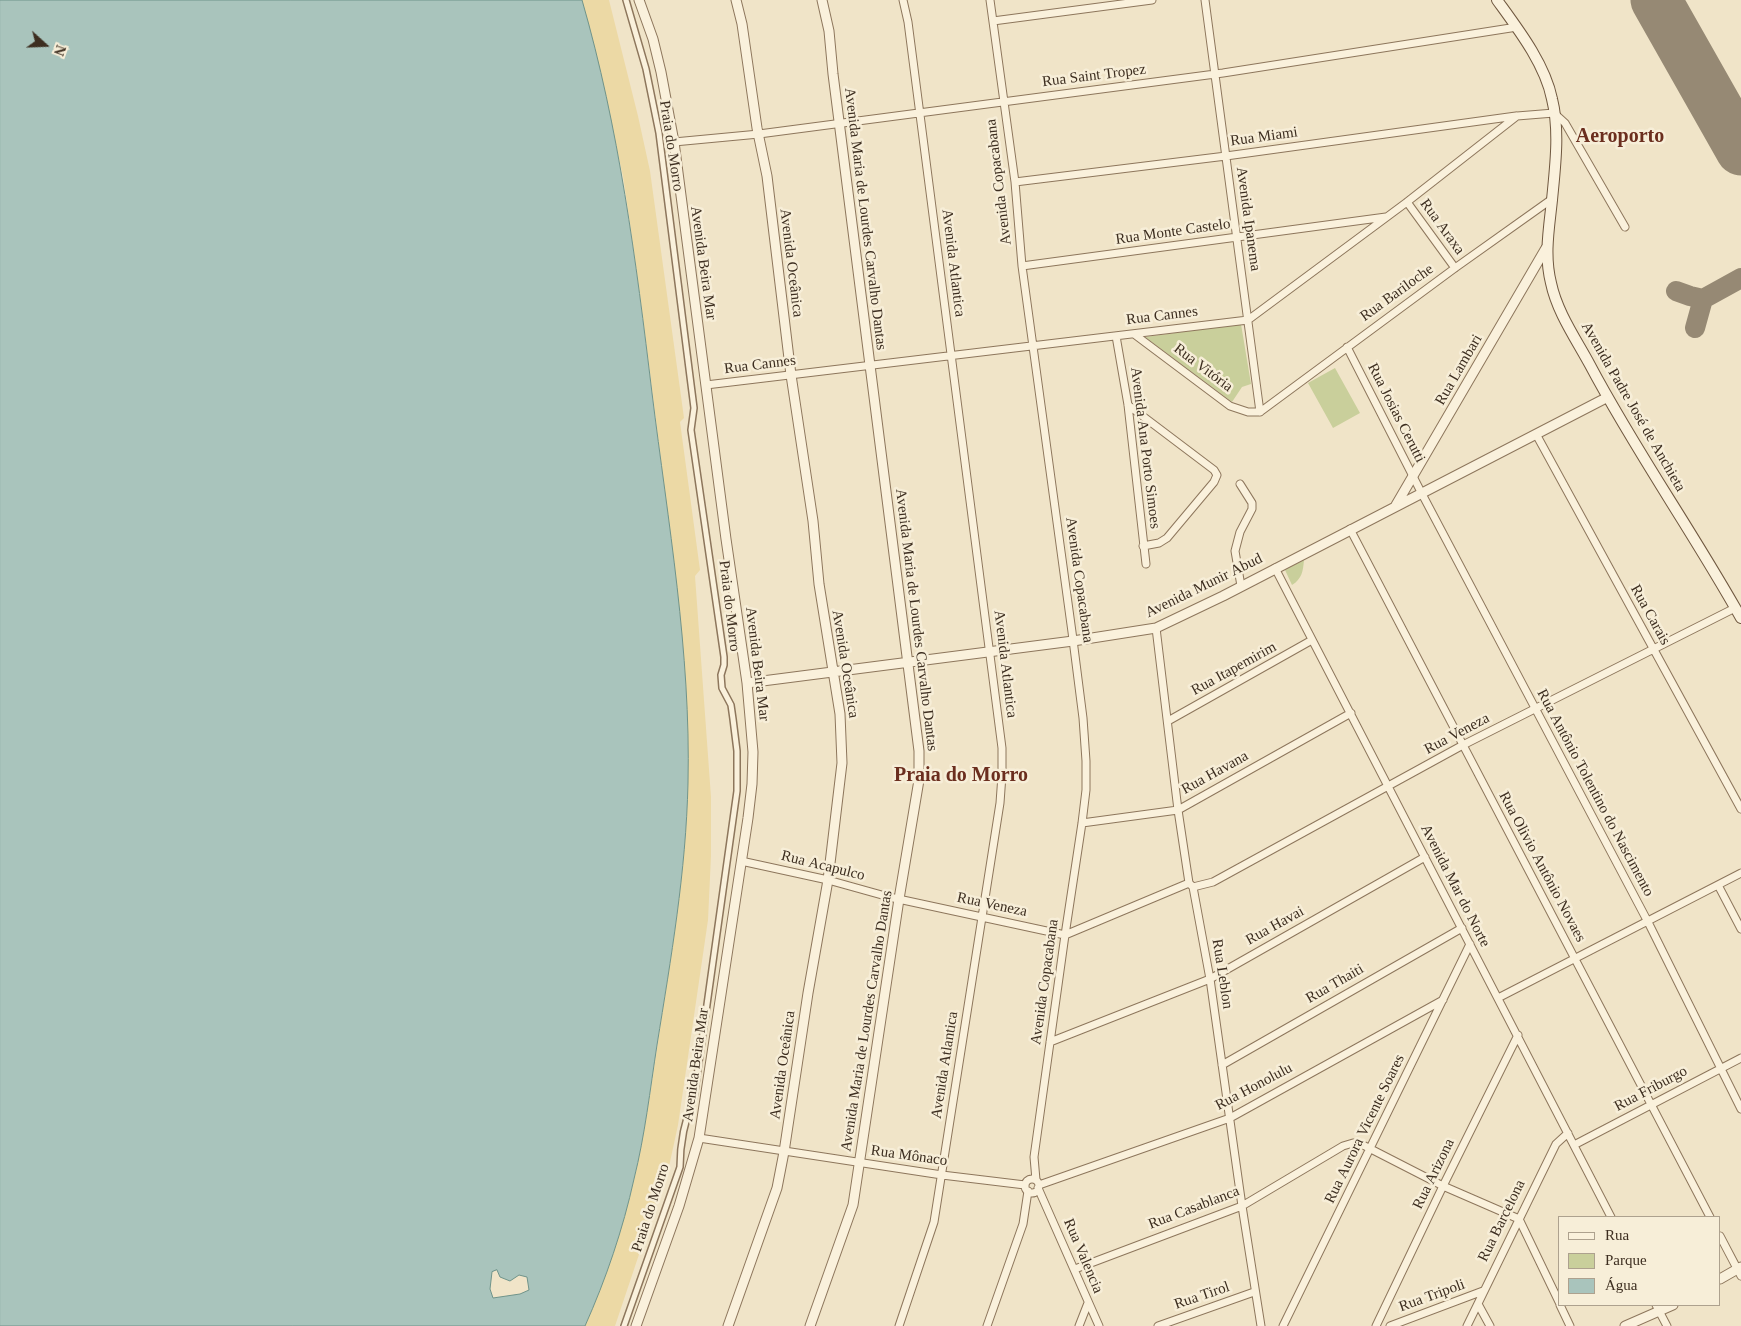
<!DOCTYPE html>
<html>
<head>
<meta charset="utf-8">
<style>
  body { margin:0 }
  #map { position:relative; width:1741px; height:1326px; overflow:hidden; background:#f0e4c8; font-family:"Times New Roman",serif }
  canvas { display:block }
  .legend { position:absolute; left:1558px; top:1216px; width:162px; height:90px; box-sizing:border-box; background:#f7eed8; border:1px solid #ada18e; margin:0; padding:6px 9px; list-style:none; font-size:15px; color:#3d2e20 }
  .legend li { display:flex; align-items:center; gap:10px; height:25px }
  .legend b { width:25px; border:1px solid #ada18e }
  .north { position:absolute; left:20px; top:20px; width:50px; height:50px; -webkit-text-stroke:4px #f7eed8; paint-order:stroke; rotate:110deg; font-size:14px; font-weight:700; line-height:20px; text-align:center; color:#3d2e20 }
  .north::after { content:''; display:block; margin:auto; width:18px; height:22px; background:#3d2e20; clip-path:polygon(50% 0,100% 100%,50% 72%,0 100%) }
</style>
</head>
<body>
<div id="map">
<canvas width="1741" height="1326"></canvas>
<ul class="legend">
<li><b style="height:6px;background:#faf1dc"></b>Rua</li>
<li><b style="height:14px;background:#c9cf9b"></b>Parque</li>
<li><b style="height:14px;background:#a9c4bc"></b>Água</li>
</ul>
<div class="north">N</div>
</div>
<script>
const c = document.querySelector('canvas').getContext('2d');
c.lineJoin = 'round';
function paint(path, color) {
  c.fillStyle = color;
  c.fill(path, 'evenodd');
}
function stroke(path, color, width, dash) {
  c.strokeStyle = color;
  c.lineWidth = width;
  c.lineCap = dash ? 'butt' : 'round';
  c.setLineDash(dash || []);
  c.stroke(path);
}
function drawText(font, color, halo, rows, align = 'center') {
  c.font = font + ' "Times New Roman",serif';
  c.lineWidth = 5;
  c.setLineDash([]);
  c.textBaseline = 'middle';
  c.strokeStyle = halo;
  c.fillStyle = color;
  for (const [text, x, y, turn = 0] of rows) {
    c.save();
    c.translate(x, y);
    c.rotate((+turn || 0) * Math.PI / 180);
    c.textAlign = isNaN(turn) ? turn : align;
    if (halo) c.strokeText(text, 0, 0);
    c.fillText(text, 0, 0);
    c.restore();
  }
}
paint(new Path2D(`
  M1241,324L1251,384L1242,387L1232,402L1145,337Z
  M1335,368L1360,413L1333,428L1308,383Z
  M1304,560C1303,571 1302,579 1292,585L1285,570Z`), '#c9cf9b');
paint(new Path2D(`
  M582,0H609L638,116L650,171L684,418L680,422L700,570L695,576L711,797V856L708,920L678,1125L670,1162L615,1326H585C606,1278 623,1227 635,1176C645,1132 651,1087 658,1042C671,955 687,867 688,779C689,680 676,583 664,486C653,396 642,306 629,217L623,176Z`), '#ecd9a5');
const water = new Path2D(`
  M0,0H582C619,128 636,260 652,393C668,522 691,652 688,783C686,872 671,958 657,1045C650,1090 645,1135 634,1179C623,1229 606,1279 585,1326H0ZM497,1270L500,1277L510,1281L519,1275L527,1277L529,1290L520,1294L493,1298L490,1289L492,1272Z`);
paint(water, '#a9c4bc');
stroke(water, '#6f938a', 1);
stroke(new Path2D(`
  M1676,291L1690,296L1703,299
  M1695,328L1703,299L1741,278`), '#968974', 20);
stroke(new Path2D(`
  M1656,0L1741,150`), '#968974', 51);
const pedestrian = new Path2D(`
  M624,1326L680,1167C680,1144 685,1119 694,1097L737,791V751L733,719L731,705L722,688L721,675L724,665V657L691,430L694,408L659,133L646,69L626,0`);
const minor = new Path2D(`
  M990,0L1015,182L1022,266L1072,632L1083,718L1086,761V790L1082,823L1065,935L1034,1157L1036,1180
  M1205,0L1260,412
  M993,21L1152,0
  M674,142L759,134L1223,73L1517,27
  M1015,182L1226,156L1516,116
  M1407,202L1455,268
  M1022,266L1386,217
  M1134,334L1230,406L1248,412H1260
  M1116,336L1128,405L1146,564
  M1347,347L1421,492L1648,922L1741,1109
  M706,385L1248,320L1407,202L1517,116L1554,113L1565,123L1625,227
  M1128,405L1214,470L1217,475L1214,482L1167,538L1159,543L1143,546
  M1260,412L1455,268L1552,199
  M1536,434L1741,809
  M1240,484L1252,503V509L1240,532L1235,551L1241,586
  M1350,529L1710,1217
  M1275,568L1611,1217
  M1156,628L1178,810L1189,883L1193,887L1210,979L1242,1206L1261,1326
  M1168,721L1312,640
  M1082,823L1178,810L1351,713
  M741,861L828,880L889,897L1065,935L1189,883
  M1718,885L1741,929
  M1193,887L1213,882L1463,745L1735,608
  M1498,998L1741,873
  M1050,1042L1210,979L1425,857
  M1222,1065L1462,928
  M699,1138L942,1175L1025,1185
  M1574,1145L1741,1058
  M1025 1186a7 7 0 1 1 14 0a7 7 0 1 1-14 0Z
  M1039,1185L1230,1118L1443,1000
  M1038,1188L1099,1326
  M1720,1236L1741,1276
  M1075,1269L1242,1206L1343,1146L1353,1143L1361,1144L1443,1186L1519,1219L1560,1304
  M1478,1304L1490,1326
  M1560,1305L1570,1326
  M1656,1305L1667,1326
  M899,1326L934,1222L1000,803L1002,775V748L908,22L903,0
  M987,1326L1023,1224L1028,1191
  M1079,1326L1088,1303
  M1158,1326L1254,1292
  M1283,1326L1470,944
  M1376,1326L1443,1186L1518,1035
  M1390,1326L1483,1291
  M1467,1326L1556,1144L1568,1133`);
const tertiary = new Path2D(`
  M1396,505L1546,248
  M747,683L1073,641L1156,628L1223,596L1606,398
  M1720,1279L1741,1267
  M636,1326L679,1206L699,1138L748,818L752,784L753,752L747,683L726,539L674,142L661,72L653,39L639,0
  M728,1326L777,1188L784,1152L808,993L828,880L842,763L840,714L819,584L813,521L791,375L767,176L757,128L742,24L736,0
  M810,1326L853,1205L899,899L919,780V751L833,74L829,31L822,0
  M1625,1326L1673,1305`);
const secondary = new Path2D(`
  M1497,0C1518,29 1545,64 1552,99C1560,131 1555,168 1552,200C1549,229 1544,255 1551,283C1557,312 1576,339 1590,365C1636,452 1693,532 1741,618`);
stroke(pedestrian, '#8d765c', 8);
stroke(minor, '#8d765c', 9);
stroke(tertiary, '#8d765c', 11);
stroke(secondary, '#6f573f', 12);
stroke(pedestrian, '#faf1dc', 5);
stroke(minor, '#faf1dc', 7);
stroke(tertiary, '#faf1dc', 9);
stroke(secondary, '#faf1dc', 10);
drawText('15px', '#3d2e20', '#f7eed8', [
  ["Rua Saint Tropez",1094,76,-7],
  ["Rua Miami",1264,137,-8],
  ["Praia do Morro",671,146,81],
  ["Avenida Copacabana",999,182,-97],
  ["Avenida Maria de Lourdes Carvalho Dantas",865,219,83],
  ["Avenida Ipanema",1248,219,82],
  ["Rua Araxa",1442,227,54],
  ["Rua Monte Castelo",1173,232,-8],
  ["Avenida Beira Mar",703,263,82],
  ["Avenida Oceânica",791,263,83],
  ["Avenida Atlantica",953,263,83],
  ["Rua Bariloche",1397,293,-36],
  ["Rua Cannes",1162,316,-7],
  ["Rua Cannes",760,365,-7],
  ["Rua Vitória",1203,368,37],
  ["Rua Lambari",1459,370,-60],
  ["Avenida Padre José de Anchieta",1633,407,60],
  ["Rua Josias Cerutti",1396,413,63],
  ["Avenida Ana Porto Simoes",1145,448,83],
  ["Avenida Copacabana",1079,580,82],
  ["Avenida Munir Abud",1204,586,-26],
  ["Praia do Morro",729,606,83],
  ["Rua Carais",1650,615,61],
  ["Avenida Maria de Lourdes Carvalho Dantas",916,620,83],
  ["Avenida Beira Mar",757,664,83],
  ["Avenida Oceânica",845,664,81],
  ["Avenida Atlantica",1005,664,83],
  ["Rua Itapemirim",1234,669,-29],
  ["Rua Veneza",1457,734,-28],
  ["Rua Havana",1215,773,-29],
  ["Rua Antônio Tolentino do Nascimento",1595,793,62],
  ["Rua Acapulco",823,866,14],
  ["Rua Olivio Antônio Novaes",1542,867,62],
  ["Avenida Mar do Norte",1455,886,63],
  ["Rua Veneza",992,905,12],
  ["Rua Havai",1275,926,-29],
  ["Rua Leblon",1222,974,81],
  ["Avenida Copacabana",1045,982,-82],
  ["Rua Thaiti",1335,984,-30],
  ["Avenida Maria de Lourdes Carvalho Dantas",867,1021,-81],
  ["Avenida Beira Mar",696,1065,-82],
  ["Avenida Oceânica",783,1065,-82],
  ["Avenida Atlantica",945,1065,-81],
  ["Rua Honolulu",1254,1087,-28],
  ["Rua Friburgo",1651,1089,-28],
  ["Rua Aurora Vicente Soares",1365,1129,-64],
  ["Rua Mônaco",909,1156,8],
  ["Rua Arizona",1434,1174,-64],
  ["Praia do Morro",651,1208,-72],
  ["Rua Casablanca",1194,1208,-21],
  ["Rua Barcelona",1502,1221,-64],
  ["Rua Valencia",1083,1256,67],
  ["Rua Tirol",1202,1296,-19],
  ["Rua Tripoli",1432,1296,-20]
]);
drawText('bold 20px', '#6b2e1e', '#f7eed8', [
  ["Aeroporto",1620,137],
  ["Praia do Morro",961,776]
]);
</script>
</body>
</html>
